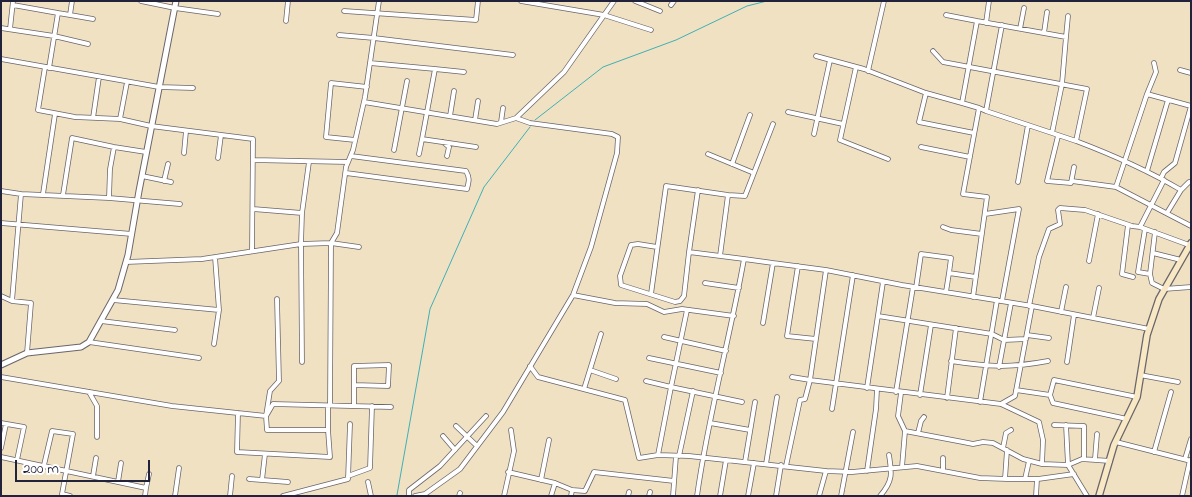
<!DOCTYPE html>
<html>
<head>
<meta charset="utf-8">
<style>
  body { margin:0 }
  #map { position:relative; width:1192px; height:497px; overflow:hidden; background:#f0e1c3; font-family:"Indie Flower",sans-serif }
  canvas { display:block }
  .frame { position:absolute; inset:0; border:2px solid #22223b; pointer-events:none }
  .scale { position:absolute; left:15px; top:460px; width:135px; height:22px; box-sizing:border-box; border:2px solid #22223b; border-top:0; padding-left:6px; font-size:15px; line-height:18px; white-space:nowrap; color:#22223b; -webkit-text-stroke:4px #fff; paint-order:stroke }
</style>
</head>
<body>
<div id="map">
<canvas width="1192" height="497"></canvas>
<div class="frame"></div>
<div class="scale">200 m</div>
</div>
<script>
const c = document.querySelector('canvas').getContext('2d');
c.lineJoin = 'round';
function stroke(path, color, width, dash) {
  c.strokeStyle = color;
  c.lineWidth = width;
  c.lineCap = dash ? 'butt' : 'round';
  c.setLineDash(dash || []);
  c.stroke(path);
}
stroke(new Path2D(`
  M535,120L603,67L676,40L747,6L767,1
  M397,495L430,309L484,187L530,127`), '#3eafb6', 1);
const minor = new Path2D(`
  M141,1L175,8L218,14
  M521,1L604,15L651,30
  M635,1L660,11
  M13,5L58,13
  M671,5L674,1
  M344,11L476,20L478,1
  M70,15L93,19
  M946,15L977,21
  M286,21L288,1
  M986,23L989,1
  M1,28L54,36L88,44
  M10,29L13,1
  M1020,29L1024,8
  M1044,33L1047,12
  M339,35L374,38L513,55
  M1066,37L1068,16
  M933,51L943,62L1087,89L1076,141C1113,155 1147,170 1181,190L1189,182H1191
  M816,56L864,69L926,93
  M1,59L159,87L193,88
  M370,63L435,69L422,139L476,147
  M45,67L38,110L75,117L120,119L151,126L253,139L252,251
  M856,67L840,140L888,159
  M49,68L58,13L70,15L72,1
  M435,69L464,72
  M1180,70L1191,73
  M868,71L884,1
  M1147,94L1156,72L1154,63
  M364,102L497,124L516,118L564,72L614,1
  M962,103L926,93L919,122L974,133
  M1191,106L1147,94L1116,187L1191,226
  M979,108L962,103L977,21L1066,37L1062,84L1052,133L1076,141
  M986,111L1052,133
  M788,112L843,124
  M450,116L454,91
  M93,118L99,77
  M120,119L127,82
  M475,120L478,101
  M501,122L503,108
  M814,134L830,60
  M1058,136L1047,181L1071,183L1074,167
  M355,140L326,137L331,83L367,87
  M443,142L449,147L447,156
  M921,147L970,157
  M394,150L407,81
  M184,153L186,131
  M419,154L422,139
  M708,154L754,173
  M218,158L221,135
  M253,160L348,162
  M732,164L750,115
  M1147,171L1168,100
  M346,173L467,189C469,181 470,178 466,171L351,156
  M142,176L171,182
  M1161,178L1164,172L1175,163L1191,106
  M1164,180L1140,227L1189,245
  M164,181L168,164
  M1072,181L1116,187
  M1018,182L1028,125
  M1,191L21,194
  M43,194L55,114
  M63,195L72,138L114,147L146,152
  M728,195L745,196L773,124
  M109,198L110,169L114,147
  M253,209L302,213
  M1167,213L1181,190
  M985,214L1019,209L1002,301
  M1,223L132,234
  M1128,225L1122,274L1133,277
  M943,227L951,230L982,234
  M1145,229L1138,272L1150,274
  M1155,232L1150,274L1152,283L1164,289L1191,287
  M657,247L638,244L631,245L620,276L621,285L675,302L680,301L684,296L689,252L744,259
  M689,252L698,190
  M1153,253L1181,260
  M1089,261L1098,214
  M126,262L202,259L301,244L331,243L337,233L346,167L353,150L365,97L379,1
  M798,266L787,336L816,339
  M705,283L739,288
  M916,288L921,254L951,258L949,273L976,277
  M946,292L949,273
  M651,294L666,186L728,195L720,256
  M573,295L615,303L647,304L664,312L682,309L734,316
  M1,296L12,301
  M973,297L987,197L963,194L979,108L986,111L1002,25
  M277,299L279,381L270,391L266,416L267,430H328V406
  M113,300L219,310
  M1029,306L1039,257L1049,229L1060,224L1058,210L1060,208L1085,210L1132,226L1140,227
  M1061,312L1066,287
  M878,316L992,334L1004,340L1026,339
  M1093,318L1099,288
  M101,321L175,330
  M763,323L773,263L826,270
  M1027,335L1049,338
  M664,337L726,351
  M89,342L199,358
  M214,344L219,310L215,257
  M27,353L31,303L12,301L21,194L109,198L180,204
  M649,358L721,373
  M951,361C989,367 1011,368 1048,361
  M302,362L301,244L302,213L309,162
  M1067,362L1074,315
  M530,366L538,377L625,400L639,458L658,455L689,456L826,471L852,472L917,466L980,478L1007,479H1038L1074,474
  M999,367L1011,303
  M590,370L616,379
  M1140,375L1178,382
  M1,377L172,406L266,416L273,404L391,407
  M646,381L671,387L687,310
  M867,388L883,282
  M584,389L601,334
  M1016,390L1050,395L1054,380L1137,397
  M89,392L97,406V437
  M896,392L913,287
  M901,393L898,416L905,431L902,467
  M920,395L931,325
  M1050,395L1053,403L1127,419
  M947,398L956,328
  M980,402L997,300
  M1001,404L1015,396L1032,306
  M330,405L331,243L359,247
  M354,406V366L389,365L388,386L354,385
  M832,409L853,275
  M238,413L237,452L330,457L328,430
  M1,423L24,427L17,460
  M710,423L750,430
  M1054,425L1084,426V458
  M1066,425L1068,465L1082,459L1110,461
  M456,426L477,446
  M905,431L963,442L973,444L983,442L993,443L1023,459L1042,464
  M918,433L921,421L924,417
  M443,436L455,450
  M1116,442L1191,461
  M1,448L6,424
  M1003,448L1006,433L1011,430
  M1154,452L1171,392
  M658,455L671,387L742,402
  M679,456L693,391
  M1,457L146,488L145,496
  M943,458V471
  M1095,459L1097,434
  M1185,459L1191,439
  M745,462L755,402
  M766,464L777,397
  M44,465L52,431L73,434L62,494L70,496
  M786,466L800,400L805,399L810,380L792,377
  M867,471L876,409L877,389
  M508,472L555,483L572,490L571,496
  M93,476L96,458
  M348,476L370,468L372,406
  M249,479L262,480L265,454
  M1005,479L1007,450
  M1025,479L1029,461
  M262,480L288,482
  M541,480L549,440
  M118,482L121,463
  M368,482L371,496
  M146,488L149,474
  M572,490L585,491L594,472L674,481
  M175,496L179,468
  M230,496L232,476
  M283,496L348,479L350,424
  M409,496V490L440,466L486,416
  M415,496L425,494
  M425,496V494L460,469L503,412L573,295L591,247L617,153L618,137L612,134L530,123L516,118
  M459,496L460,493
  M504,496L514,451L511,430
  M551,496L555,483
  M628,496L629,492
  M649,496L650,492
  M673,496L676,456
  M697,496C708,416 730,338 744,259L773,263
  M720,496L726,460
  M748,496L754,463
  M776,496L781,465
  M819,496L826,471
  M841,496L853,432
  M880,496C893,481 892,474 889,455
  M1036,496L1037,479
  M1087,496L1068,465L1042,464L1043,440L1039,422L1001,404L810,380L826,270L902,285L1032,306L1149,329
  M1182,496L1190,460`);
const tertiary = new Path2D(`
  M1,365L27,353L81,347L89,342L118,290L128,255L139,191L176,1`);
const secondary = new Path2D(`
  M1099,496L1114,445L1137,397L1147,335L1159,299L1191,243`);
stroke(minor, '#6a656b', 5.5);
stroke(tertiary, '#6a656b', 7);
stroke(secondary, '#6a656b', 8);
stroke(minor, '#fff', 4);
stroke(tertiary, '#fff', 5);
stroke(secondary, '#f8e8c3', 5.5);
</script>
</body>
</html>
